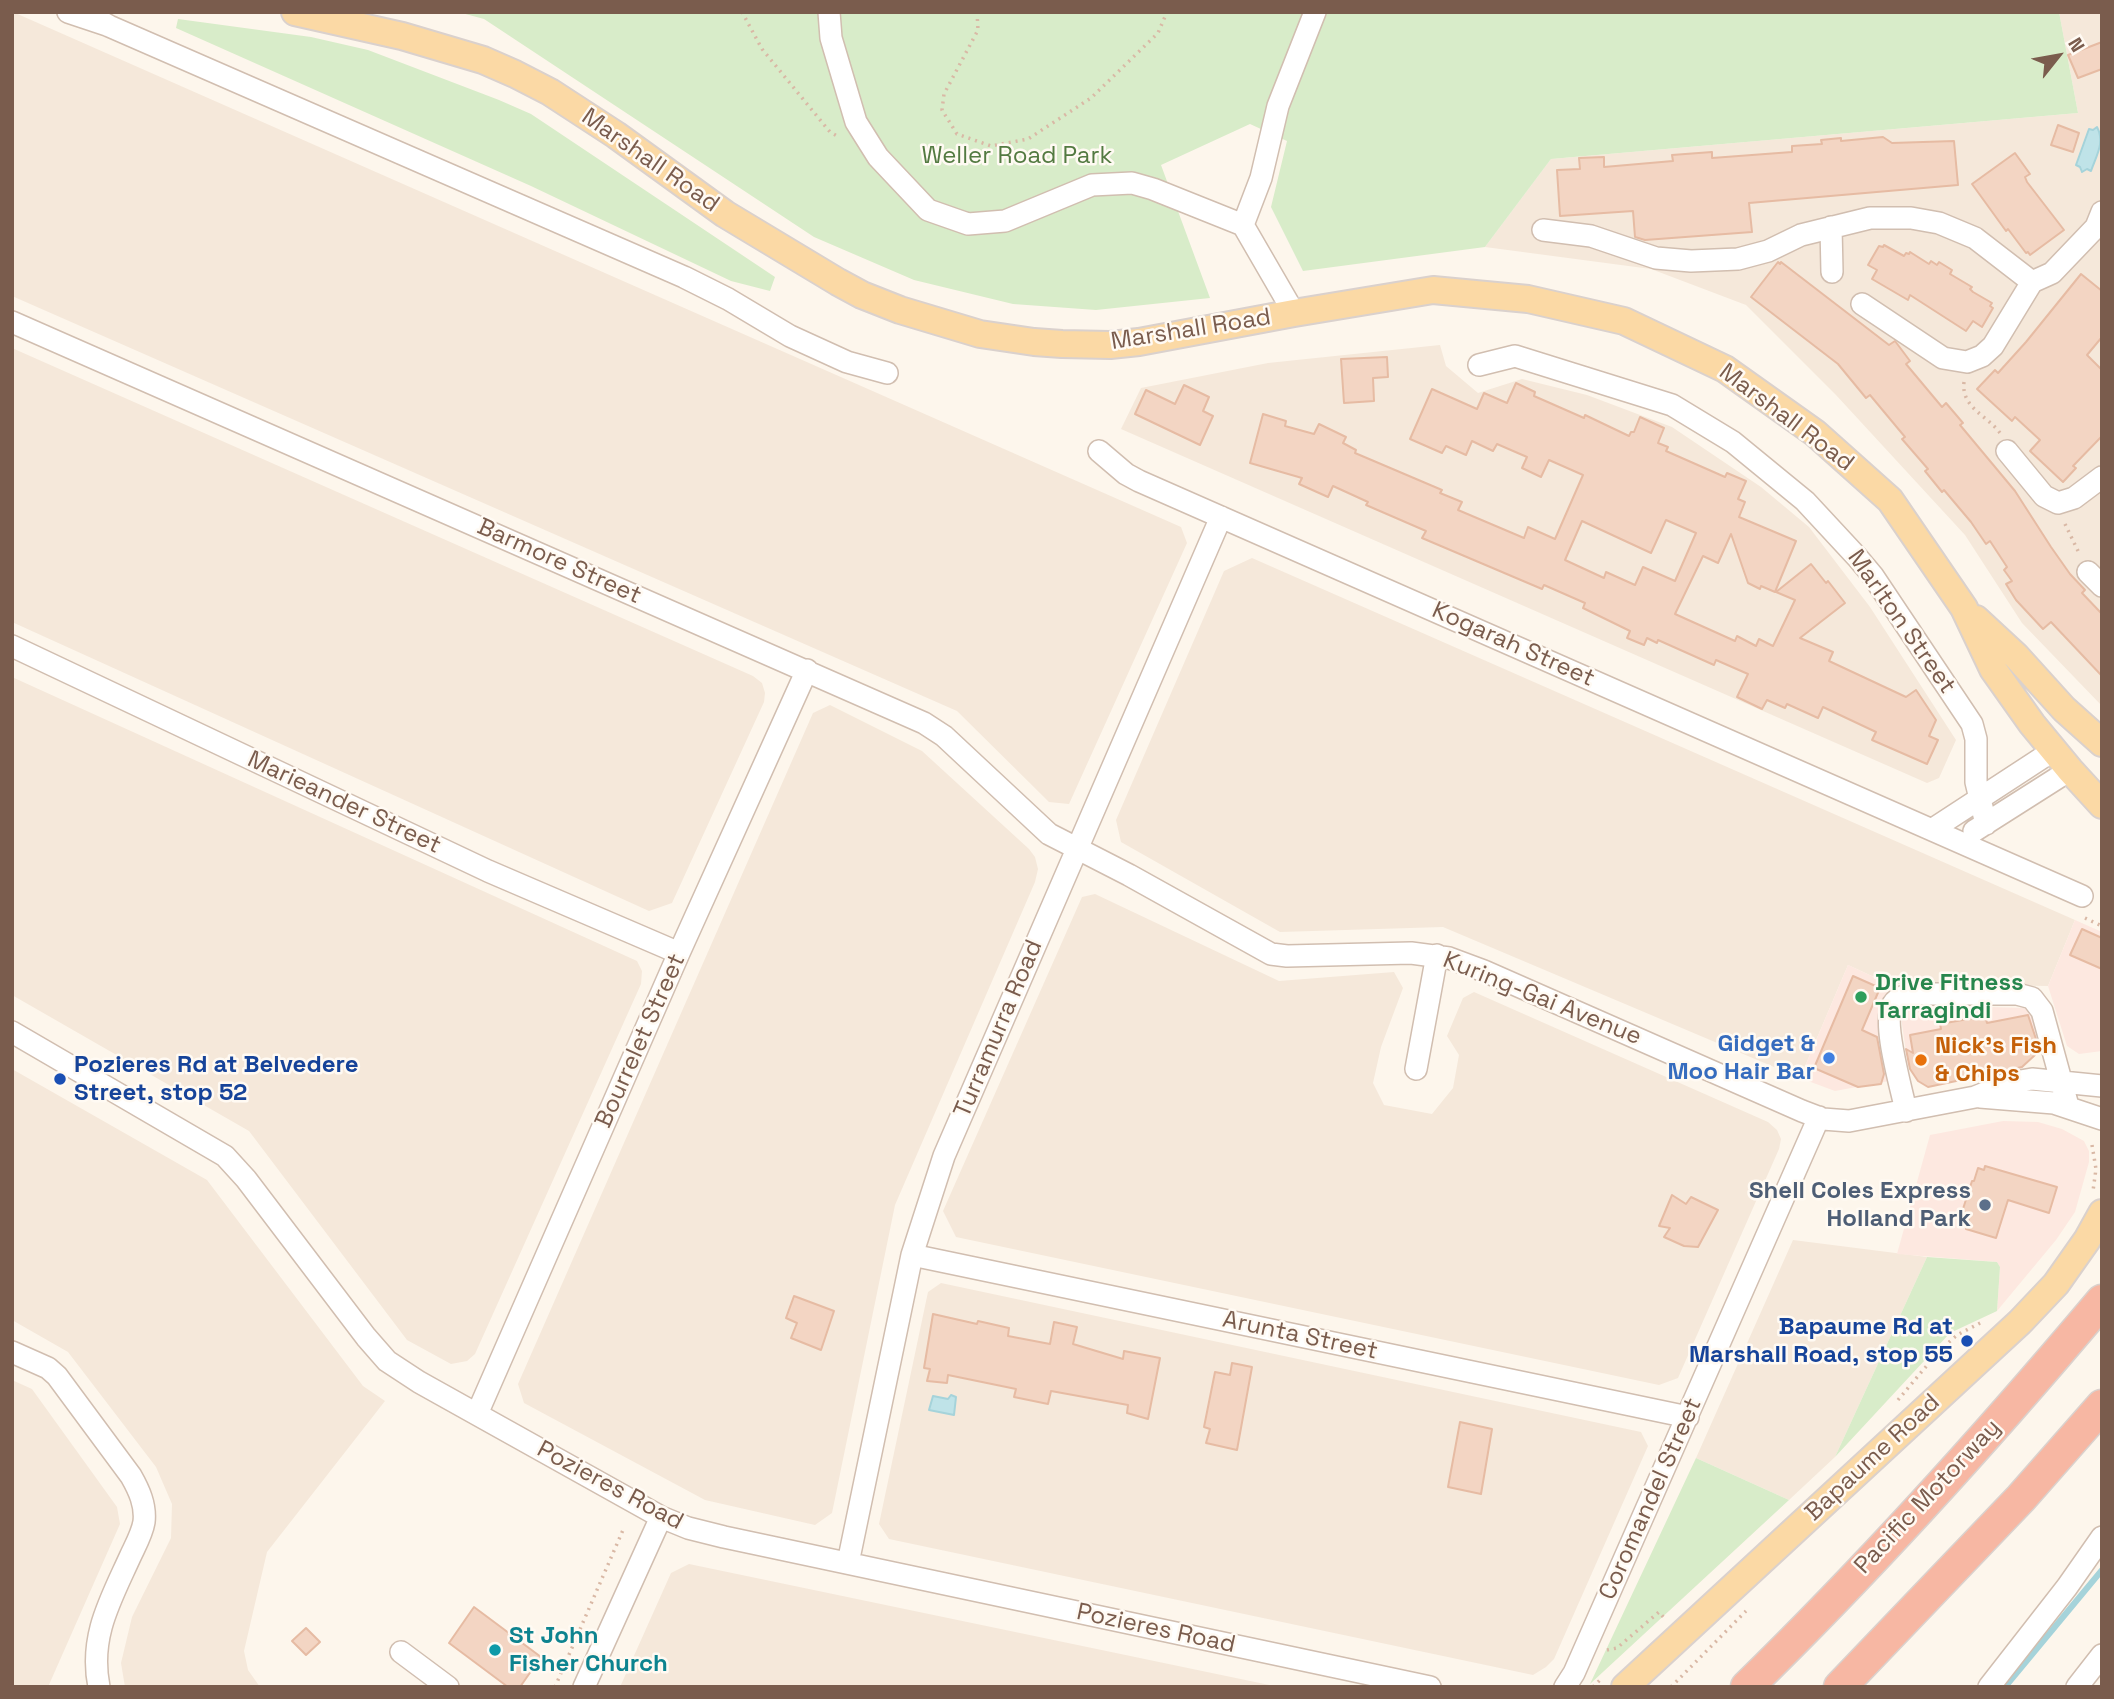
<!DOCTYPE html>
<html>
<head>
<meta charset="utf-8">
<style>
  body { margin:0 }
  #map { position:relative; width:2114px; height:1699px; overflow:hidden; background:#fdf6ec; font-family:"Space Grotesk",sans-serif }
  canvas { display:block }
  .frame { position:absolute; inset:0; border:14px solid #7a5c4d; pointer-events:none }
  .north { position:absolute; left:2023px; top:21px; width:70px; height:70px; -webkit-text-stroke:5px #fffaf3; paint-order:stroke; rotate:59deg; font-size:19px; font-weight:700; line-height:28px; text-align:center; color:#7a5c4d }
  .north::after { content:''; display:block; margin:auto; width:24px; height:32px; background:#7a5c4d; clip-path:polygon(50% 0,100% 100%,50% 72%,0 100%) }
</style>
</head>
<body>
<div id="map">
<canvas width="2114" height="1699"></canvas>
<div class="frame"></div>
<div class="north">N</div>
</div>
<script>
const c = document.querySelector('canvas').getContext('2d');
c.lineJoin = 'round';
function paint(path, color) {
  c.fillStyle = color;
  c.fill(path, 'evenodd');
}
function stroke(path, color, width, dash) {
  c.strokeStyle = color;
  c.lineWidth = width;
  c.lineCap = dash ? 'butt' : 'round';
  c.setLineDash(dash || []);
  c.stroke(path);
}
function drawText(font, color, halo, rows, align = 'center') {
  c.font = font + ' "Space Grotesk",sans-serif';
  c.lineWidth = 5;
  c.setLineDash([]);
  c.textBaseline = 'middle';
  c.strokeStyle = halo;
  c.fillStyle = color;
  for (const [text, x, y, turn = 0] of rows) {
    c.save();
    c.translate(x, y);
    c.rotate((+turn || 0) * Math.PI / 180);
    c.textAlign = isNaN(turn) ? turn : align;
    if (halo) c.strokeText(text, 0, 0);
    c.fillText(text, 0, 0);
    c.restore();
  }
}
paint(new Path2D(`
  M13,12L1181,527L1187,543L1069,804L1049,802L957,711L12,296Z
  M2059,12H2102V706L2022,623L1965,535L1836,395L1746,305L1651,269L1485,247L1551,159L2078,113Z
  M1440,345L1446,366L1478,393L1522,379L1587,395L1672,427L1761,487L1809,527L1870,607L1956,740L1939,778L1927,783L1121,429L1141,388L1268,363Z
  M12,348L753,676L762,683L765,693L764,702L672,903L649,911L12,622Z
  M1252,558L2075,920L2048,986L1889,984L1848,965L1800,1078L1443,927L1280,932L1121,842L1116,820L1224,571Z
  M12,677L637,961L642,971L641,984L475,1354L467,1361L451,1364L407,1340L249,1131L12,995Z
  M830,705L922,751L1029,849L1035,857L1038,869L1035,882L895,1205L832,1513L815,1525L705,1500L524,1403L518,1384L813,713Z
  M1095,894L1279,981L1394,972L1403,988L1381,1047L1373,1083L1384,1105L1432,1114L1453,1088L1459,1055L1447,1036L1463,998L1474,992L1768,1122L1777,1130L1781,1139L1779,1149L1678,1378L1659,1385L956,1237L943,1211L1082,897Z
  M12,1069L207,1180L363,1386L385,1401L267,1552L244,1651L248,1670L260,1687H125L121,1663L132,1617L171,1538L172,1504L156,1467L68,1352L12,1320Z
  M1793,1240L1927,1257L1835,1457L1789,1500L1696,1458Z
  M941,1283L1641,1432L1648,1446L1554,1659L1546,1667L1533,1675L889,1539L879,1524L928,1292Z
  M12,1380L32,1389L117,1507L120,1524L48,1687H12Z
  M689,1564L1279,1687H620L671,1573Z`), '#f5e8da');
paint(new Path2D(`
  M2075,920L2102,932V1051L2079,1054L2067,1046L2048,986Z
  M1848,965L1889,984L1880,1022L1889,1081L1835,1091L1800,1078Z
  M1924,1005L2024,1008L2032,1014L2040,1037L2035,1055L2020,1069L1928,1087L1918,1081L1908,1066L1901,1017L1906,1009Z
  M2003,1121L2038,1122L2062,1129L2084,1141L2089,1151V1162L2075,1212L2056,1240L1997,1311L2000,1267L1997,1262L1897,1254L1930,1135Z`), '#fde8e0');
paint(new Path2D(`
  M458,12H2059L2078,113L1551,159L1485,247L1303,271L1271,207L1287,141L1250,124L1161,165L1210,298L1096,310L1013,304L914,280L814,237L484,19Z
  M178,19L311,37L368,50L499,100L531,114L775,277L770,291L731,281L531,186L176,28Z
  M1927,1257L1997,1262L2000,1267L1997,1311L1950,1333L1835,1457Z
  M1696,1458L1789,1500L1590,1684Z`), '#d8ecc9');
const water = new Path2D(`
  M2097,127C2105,142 2097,154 2091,171L2087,169L2082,172L2080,167L2076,165L2089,129L2093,130Z
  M951,1395L956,1397L954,1415L929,1410L933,1396L948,1399Z`);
paint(water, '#bfe3e8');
stroke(water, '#a5d3da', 2);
stroke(new Path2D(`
  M2005,1687L2102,1570`), '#a5d3da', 6);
const building = new Path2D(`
  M2102,42V69L2078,78L2068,55Z
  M2058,125L2079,133L2073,152L2051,145Z
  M1883,137L1892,143L1954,141L1958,185L1749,203L1752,232L1645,240L1635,237L1633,211L1560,216L1557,170L1580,169L1579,158L1604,157V167L1673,161L1672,155L1712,152V158L1792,152V146L1822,144L1821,140L1841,138V141Z
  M2015,153L2030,174L2025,177L2027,182L2064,230L2030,255L2028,252L2026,253L2008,229L2006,231L1972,184Z
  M1884,245L1904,256L1906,253L1909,254L1910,252L1929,264L1931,261L1937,265L1939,262L1952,270L1950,274L1972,287L1970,289L1973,292L1992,303L1990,306L1993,308L1982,327L1973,321L1966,331L1910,295L1908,300L1872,279L1877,270L1868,265L1879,246L1883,247Z
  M1778,262L1780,264L1781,262L1889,345L1895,341L1910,361L1906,364L1942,407L1946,403L1963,423L1960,425L2015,491L2051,547L2070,574L2085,590L2082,593L2102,614V676L2051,622L2043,629L2016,600L2006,584L2012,581L2004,570L2007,567L1990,541L1986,544L1971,522L1944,490L1942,492L1925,471L1928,469L1902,439L1905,437L1870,395L1866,398L1838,364L1751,297Z
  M2081,274L2102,291V337L2087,355L2102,370V436L2073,466L2076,468L2063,482L2030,451L2040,440L2015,417L2012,421L1977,389L1995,370L1998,373L2026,342Z
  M1387,357L1388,377L1373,378L1374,401L1344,403L1341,359Z
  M1516,383L1535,392L1534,396L1584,418L1585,415L1629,436L1631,432H1634L1640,417L1664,428L1658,443L1668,447L1666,451L1725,477L1727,473L1746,481L1738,499L1745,502L1739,517L1796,541L1775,592L1761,586L1760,589L1748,583L1731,534L1718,563L1703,556L1675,614L1735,641L1737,636L1756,646L1759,639L1773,646L1795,600L1776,592L1811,564L1826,583L1828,581L1845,603L1800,638L1833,652L1829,661L1906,697L1916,690L1936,720L1929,736L1938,740L1927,764L1872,740L1876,732L1823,707L1818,718L1787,704L1785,708L1767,700L1762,709L1737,697L1748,674L1716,660L1714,665L1658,640L1657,643L1647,638L1644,645L1627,638L1630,631L1583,608L1585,603L1544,585L1542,589L1422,538L1426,531L1366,505L1368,502L1333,486L1328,497L1299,484L1302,478L1250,463L1263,414L1286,421L1285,426L1314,434L1319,424L1346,437L1343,443L1356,450L1355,453L1442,490L1440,493L1462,502L1458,510L1524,538L1528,527L1555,539L1583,475L1549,460L1541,477L1522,468L1527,457L1497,444L1493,451L1472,441L1466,455L1446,446L1442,453L1410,439L1432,389L1477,409L1484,393L1507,403ZM1666,520L1696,533L1675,581L1643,567L1635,585L1606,572L1604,578L1565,560L1582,521L1651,553Z
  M1184,385L1209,397L1203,411L1213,416L1200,445L1135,414L1146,390L1175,404Z
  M2082,929L2102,938V969L2070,955Z
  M1853,976L1880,988L1862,1030L1877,1037L1884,1074L1881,1084L1858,1087L1814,1068Z
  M2028,1015L2038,1045L2035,1055L2022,1067L1928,1087L1918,1081L1910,1069L1906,1049L1913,1053L1910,1035L1941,1029L1940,1024L1985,1016L1987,1023Z
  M1985,1166L2057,1187L2049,1213L2008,1200L1996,1238L1966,1229L1970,1214L1962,1212L1972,1181H1974L1978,1168L1984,1170Z
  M1672,1195L1686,1204L1691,1197L1718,1210L1698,1247L1684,1246L1664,1237L1670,1228L1659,1226Z
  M794,1296L834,1311L821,1350L791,1338L797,1323L786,1318Z
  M933,1314L977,1324L978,1321L1009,1328L1008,1336L1050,1344L1054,1322L1077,1327L1073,1344L1123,1359L1124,1351L1160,1358L1148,1419L1127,1413L1128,1405L1051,1391L1048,1404L1014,1397L1016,1389L948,1375L947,1383L927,1381L930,1369L924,1368Z
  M1232,1363L1252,1367L1237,1450L1206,1443L1210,1429L1204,1427L1215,1372L1230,1375Z
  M1460,1422L1492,1429L1481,1494L1448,1487Z
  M474,1607L541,1657L520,1687H508L449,1643Z
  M306,1628L320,1642L306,1655L292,1641Z`);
paint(building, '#f3d5c3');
stroke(building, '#e6bba3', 2);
const minor = new Path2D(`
  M68,12L107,25
  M93,12L100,21L109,26L684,277L728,299L790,336L847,362L887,373
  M829,12L831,38L856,122L878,157L928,210L968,224L1005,221L1092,185L1132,183L1153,189L1243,225L1294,313
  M1243,225L1261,178L1278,106L1315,12
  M1831,227L1832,272
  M1543,230L1591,236L1656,258L1691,261L1738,259L1768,251L1801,235L1870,218H1911L1939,223L1975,238L2032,282
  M1862,304L1943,358L1967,362L1982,356L1993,346L2032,282L2052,273L2096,227L2102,212
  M12,322L924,723L944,736L1049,834L1129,875L1271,954L1287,956L1411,953L1449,958L1484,971L1802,1111L1823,1119L1849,1121L1975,1097L2009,1083L2032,1079L2102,1086
  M1479,365L1515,356L1672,405L1733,442L1805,501L1857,557L1873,576L1972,724L1976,739V782L1986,824
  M1099,451L1126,474L1139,481L2082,896
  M2007,451L2044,496L2058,503L2074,498L2102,477
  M2088,572L2102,586
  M12,646L488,871L679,953
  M1933,829L2054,750
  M1974,831L2070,770
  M12,1032L225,1156L246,1179L366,1337L387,1361L419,1382L661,1517L688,1528L724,1537L1430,1687
  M1416,1069L1437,955
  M1980,1097L2054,1103L2102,1119
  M1906,1111C1902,1090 1881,1021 1893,1004C1898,996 1908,995 1917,994H2017L2032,998L2042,1011L2068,1106
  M912,1255L1688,1417
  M12,1352L48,1368L57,1376L131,1476C139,1490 146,1505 144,1522C142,1534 135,1546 130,1557C110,1601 89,1637 99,1687
  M477,1414L679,953L807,670
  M848,1563L912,1255L944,1156L1221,517
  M401,1652L448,1687
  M584,1687L661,1517
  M1565,1687L1574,1673L1819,1117
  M1989,1687L2067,1587L2102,1537
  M2077,1687L2102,1655`);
const major = new Path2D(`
  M295,12L402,36L483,60L515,74L550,92L616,135L725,214L838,282L862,295L900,310L980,334L1034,342L1062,344L1110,345L1139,342L1294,313L1433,290L1528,299L1624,321L1725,369L1815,433L1890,500L1964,608L1993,669L2032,724L2070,770L2102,805
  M1976,619L2016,656L2064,709L2102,743
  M1625,1687L2020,1322L2056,1284L2087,1240L2102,1213`);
const highway = new Path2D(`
  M1747,1687C1872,1565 1989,1435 2102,1301
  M1840,1687L2021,1498L2102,1406`);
stroke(minor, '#d1beb0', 24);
stroke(major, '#dad1cd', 30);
stroke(highway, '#dad1cd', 35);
stroke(new Path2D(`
  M742,12L762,49L830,132L839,137
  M977,12L978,30L944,94L942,110L957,134L991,146L1028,139L1091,98L1158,33L1167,12
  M1964,382C1961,408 1987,415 2000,433
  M2065,524L2080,555
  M2085,918L2102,926
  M2092,1145L2096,1169L2093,1191
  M1898,1400L1939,1351L1957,1335L1984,1321
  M1607,1650L1617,1648L1659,1612L1665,1619
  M555,1687L623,1530
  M1593,1687L1602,1678
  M1671,1687L1746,1611`), '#d9b8a5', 3.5, [2, 5]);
stroke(minor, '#fff', 21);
stroke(major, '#fbd9a5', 26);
stroke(highway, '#f7b7a3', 32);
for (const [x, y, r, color] of [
  [1861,997,7,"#2e9e5b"],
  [1829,1058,7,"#3f7fe0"],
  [1921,1060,7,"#e8710a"],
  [60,1079,7,"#1a4fb4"],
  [1985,1205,7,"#5c6f8a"],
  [1967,1341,7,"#1a4fb4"],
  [495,1650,7,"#0f9aa8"]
]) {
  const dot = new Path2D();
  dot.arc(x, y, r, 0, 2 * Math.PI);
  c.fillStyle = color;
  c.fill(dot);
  stroke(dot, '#fffaf3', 2.5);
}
drawText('24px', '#537a41', '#fffaf3', [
  ["Weller Road Park",1017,156]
]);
drawText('24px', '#7a5c4d', '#fffaf3', [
  ["Marshall Road",650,161,35],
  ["Marshall Road",1191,330,-9],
  ["Marshall Road",1786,418,37],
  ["Barmore Street",559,562,24],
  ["Marlton Street",1901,622,55],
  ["Kogarah Street",1513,645,24],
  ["Marieander Street",344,803,25],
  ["Kuring-Gai Avenue",1542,999,22],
  ["Turramurra Road",999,1029,-67],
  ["Bourrelet Street",641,1041,-66],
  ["Arunta Street",1300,1336,12],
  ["Bapaume Road",1873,1458,-43],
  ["Pozieres Road",610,1486,28],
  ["Pacific Motorway",1928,1497,-47],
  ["Coromandel Street",1651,1499,-66],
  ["Pozieres Road",1156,1629,12]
]);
drawText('bold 24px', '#27864d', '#fffaf3', [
  ["Drive Fitness",1875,983],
  ["Tarragindi",1875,1011]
], 'left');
drawText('bold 24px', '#366cbe', '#fffaf3', [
  ["Gidget &",1815,1044],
  ["Moo Hair Bar",1815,1072]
], 'right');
drawText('bold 24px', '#c56008', '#fffaf3', [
  ["Nick's Fish",1935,1046],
  ["& Chips",1935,1074]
], 'left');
drawText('bold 24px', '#164399', '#fffaf3', [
  ["Pozieres Rd at Belvedere",74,1065],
  ["Street, stop 52",74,1093],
  ["Bapaume Rd at",1953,1327,"right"],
  ["Marshall Road, stop 55",1953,1355,"right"]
], 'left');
drawText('bold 24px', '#4e5e75', '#fffaf3', [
  ["Shell Coles Express",1971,1191],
  ["Holland Park",1971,1219]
], 'right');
drawText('bold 24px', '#0d838f', '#fffaf3', [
  ["St John",509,1636],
  ["Fisher Church",509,1664]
], 'left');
</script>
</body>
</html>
